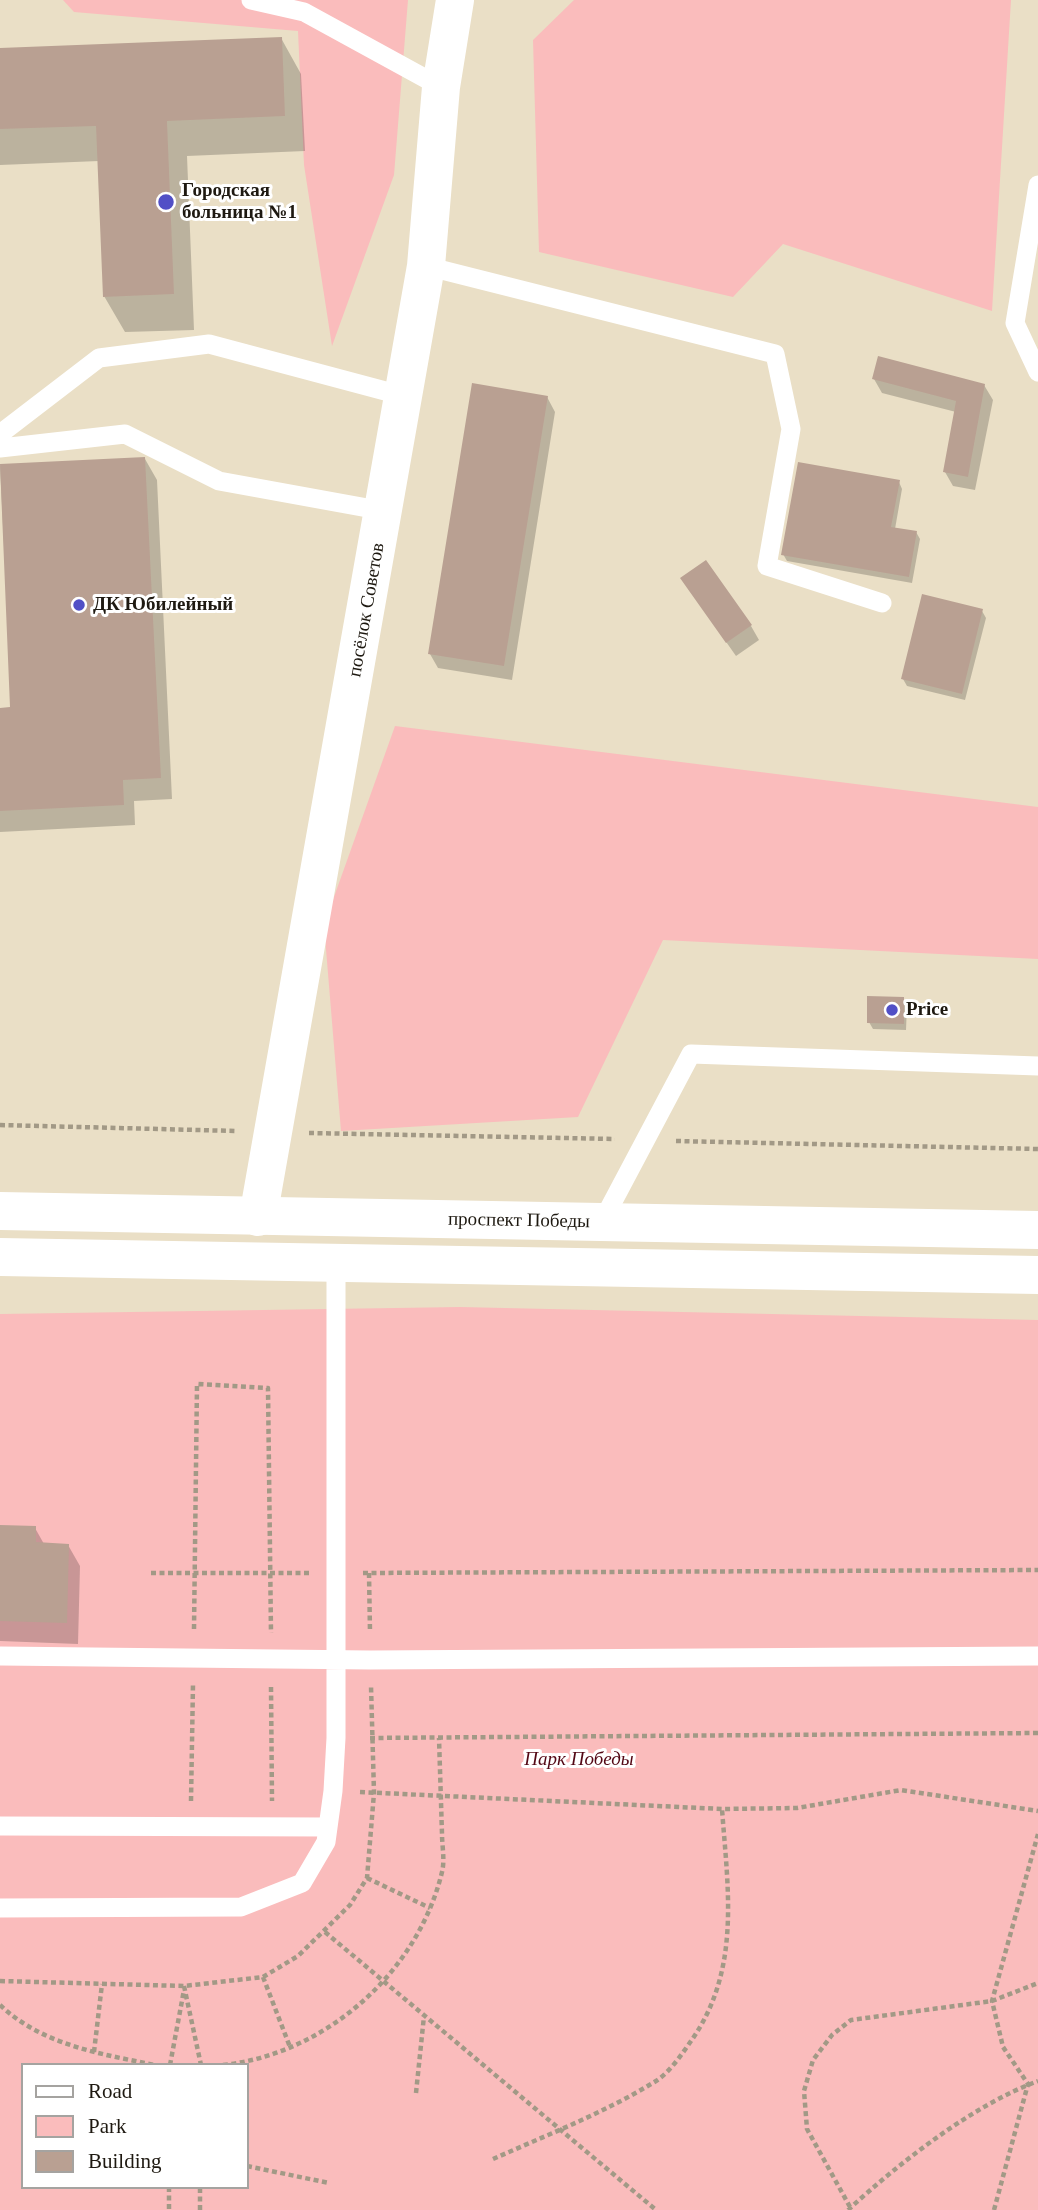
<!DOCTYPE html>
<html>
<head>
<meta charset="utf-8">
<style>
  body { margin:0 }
  #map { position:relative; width:1038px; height:2210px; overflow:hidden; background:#eadfc6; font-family:"Times New Roman",serif }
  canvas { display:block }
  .legend { position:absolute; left:21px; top:2063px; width:228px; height:126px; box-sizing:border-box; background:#fff; border:2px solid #a5a3a0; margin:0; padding:9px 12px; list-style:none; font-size:21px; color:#1e1911 }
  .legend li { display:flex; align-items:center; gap:14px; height:35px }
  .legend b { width:35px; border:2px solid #a5a3a0 }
</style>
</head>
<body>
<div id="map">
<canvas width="1038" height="2210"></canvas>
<ul class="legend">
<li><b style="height:9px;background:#fff"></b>Road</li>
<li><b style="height:19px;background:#fabcbc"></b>Park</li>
<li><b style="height:19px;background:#b9a092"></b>Building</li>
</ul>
</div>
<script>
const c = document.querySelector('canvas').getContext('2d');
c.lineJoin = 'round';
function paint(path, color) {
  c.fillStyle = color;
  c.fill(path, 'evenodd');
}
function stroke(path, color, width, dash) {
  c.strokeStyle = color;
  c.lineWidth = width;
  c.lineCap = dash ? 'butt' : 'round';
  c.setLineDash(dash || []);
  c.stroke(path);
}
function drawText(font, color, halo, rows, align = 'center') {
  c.font = font + ' "Times New Roman",serif';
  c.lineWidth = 6;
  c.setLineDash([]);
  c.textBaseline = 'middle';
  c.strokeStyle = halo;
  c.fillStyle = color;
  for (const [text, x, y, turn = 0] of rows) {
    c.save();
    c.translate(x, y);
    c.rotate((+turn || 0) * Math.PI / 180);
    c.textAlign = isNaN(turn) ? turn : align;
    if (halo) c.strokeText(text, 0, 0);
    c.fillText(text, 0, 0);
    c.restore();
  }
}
paint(new Path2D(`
  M63,0H408L394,175L332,346L304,165L298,31L74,12Z
  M574,0H1011L992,311L783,244L733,297L539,252L533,40Z
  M395,726L1038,807V959L663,940L578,1117L341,1131L324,925Z
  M460,1307L1038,1320V2210H0V1314ZM23,2065H247V2187H23Z`), '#fabcbc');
paint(new Path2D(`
  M281,38L301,74L305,151L187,156L194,330L125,332L104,296L99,161L0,165V50Z
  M874,379L984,385L993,400L975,490L953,486L945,472L956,412L882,393Z
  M547,397L555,412L512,680L438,668L430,654Z
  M145,459L157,480L172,799L134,801L135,825L0,832V709H12L0,466Z
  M899,482L902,489L895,529L916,532L920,539L912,583L787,561L783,554Z
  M682,579L751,626L759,640L736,656Z
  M982,611L986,618L965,700L907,686L903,679Z
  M903,998L907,1005L906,1030L873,1029L869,1022Z
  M0,1527L35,1528L44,1544L68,1545L80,1566L78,1644L0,1641Z`), '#0003');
paint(new Path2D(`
  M282,37L285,116L167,121L174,294L103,297L96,126L0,129V48Z
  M878,356L985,384L968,477L943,472L956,401L872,379Z
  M472,383L548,396L504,666L428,654Z
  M145,457L161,778L123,780L124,805L0,811V708L10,707L0,464Z
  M798,462L900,480L891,527L917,531L909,577L781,555Z
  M706,560L752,625L726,643L680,578Z
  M922,594L983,609L962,694L901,679Z
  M867,996L904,997V1024L867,1023Z
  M0,1525L36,1526V1542L69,1544L67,1623L0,1621Z`), '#b9a092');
stroke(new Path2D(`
  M0,1125L237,1131
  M309,1133L615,1139
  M676,1141L1038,1149
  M151,1573H309
  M363,1573L1038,1570
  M369,1573L370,1632
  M194,1629L197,1384L268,1388L271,1633
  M271,1687L272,1801
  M370,1738L1038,1733
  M360,1792L722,1809L797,1808L901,1790L1038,1811
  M191,1801L193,1684
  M367,1878L430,1908
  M325,1932L656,2210
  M263,1977L290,2047
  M0,1981L184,1986L263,1977L298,1956L350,1905L367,1878L374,1793L371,1686
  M184,1986L201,2065
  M0,2005C42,2045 101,2054 155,2065
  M94,2052L102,1984
  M170,2065L184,1990
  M223,2065C326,2054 418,1972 442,1872C445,1860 442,1846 442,1834C441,1802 440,1770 439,1738
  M416,2093L424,2016
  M493,2159C547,2135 606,2112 656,2081C670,2072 682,2054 691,2041C741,1970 728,1891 722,1809
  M247,2166L329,2183
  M169,2187V2210
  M850,2207L807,2129L804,2091L813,2060L832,2035L851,2020L992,2001L1038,1983
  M200,2210V2187
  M848,2210C899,2163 973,2105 1038,2081
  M994,2210L1028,2084L1003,2047L992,2001L1038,1834`), '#a29986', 4.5, [5, 3.5]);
stroke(new Path2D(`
  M251,0L304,12L441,87
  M1038,185L1015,323L1038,372
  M426,266L775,354L791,429L767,566L882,603
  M0,434L99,358L209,344L404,396
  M0,448L125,434L219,481L384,511
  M602,1222L691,1054L1038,1066
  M0,1656L370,1660L1038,1656
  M0,1826L328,1827
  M0,1908L241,1907L302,1883L326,1842L333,1791L336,1738V1263`), '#fff', 19);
stroke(new Path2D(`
  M258,1217L426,266L441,87L455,0`), '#fff', 38);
stroke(new Path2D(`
  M0,1211L1038,1230
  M0,1257L1038,1275`), '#fff', 38);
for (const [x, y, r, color] of [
  [166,202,9,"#514fc6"],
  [79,605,7,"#514fc6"],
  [892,1010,7,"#514fc6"]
]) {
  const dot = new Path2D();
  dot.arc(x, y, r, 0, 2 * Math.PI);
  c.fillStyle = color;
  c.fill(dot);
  stroke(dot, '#fff', 2.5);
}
drawText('bold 19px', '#1e1911', '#fff', [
  ["Городская",182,191],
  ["больница №1",182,213],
  ["ДК Юбилейный",93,605],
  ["Price",906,1010]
], 'left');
drawText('19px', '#1e1911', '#fff', [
  ["посёлок Советов",367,610,-80],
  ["проспект Победы",519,1221,1]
]);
drawText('italic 19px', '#530815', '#fff', [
  ["Парк Победы",579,1760]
]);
</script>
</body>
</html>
